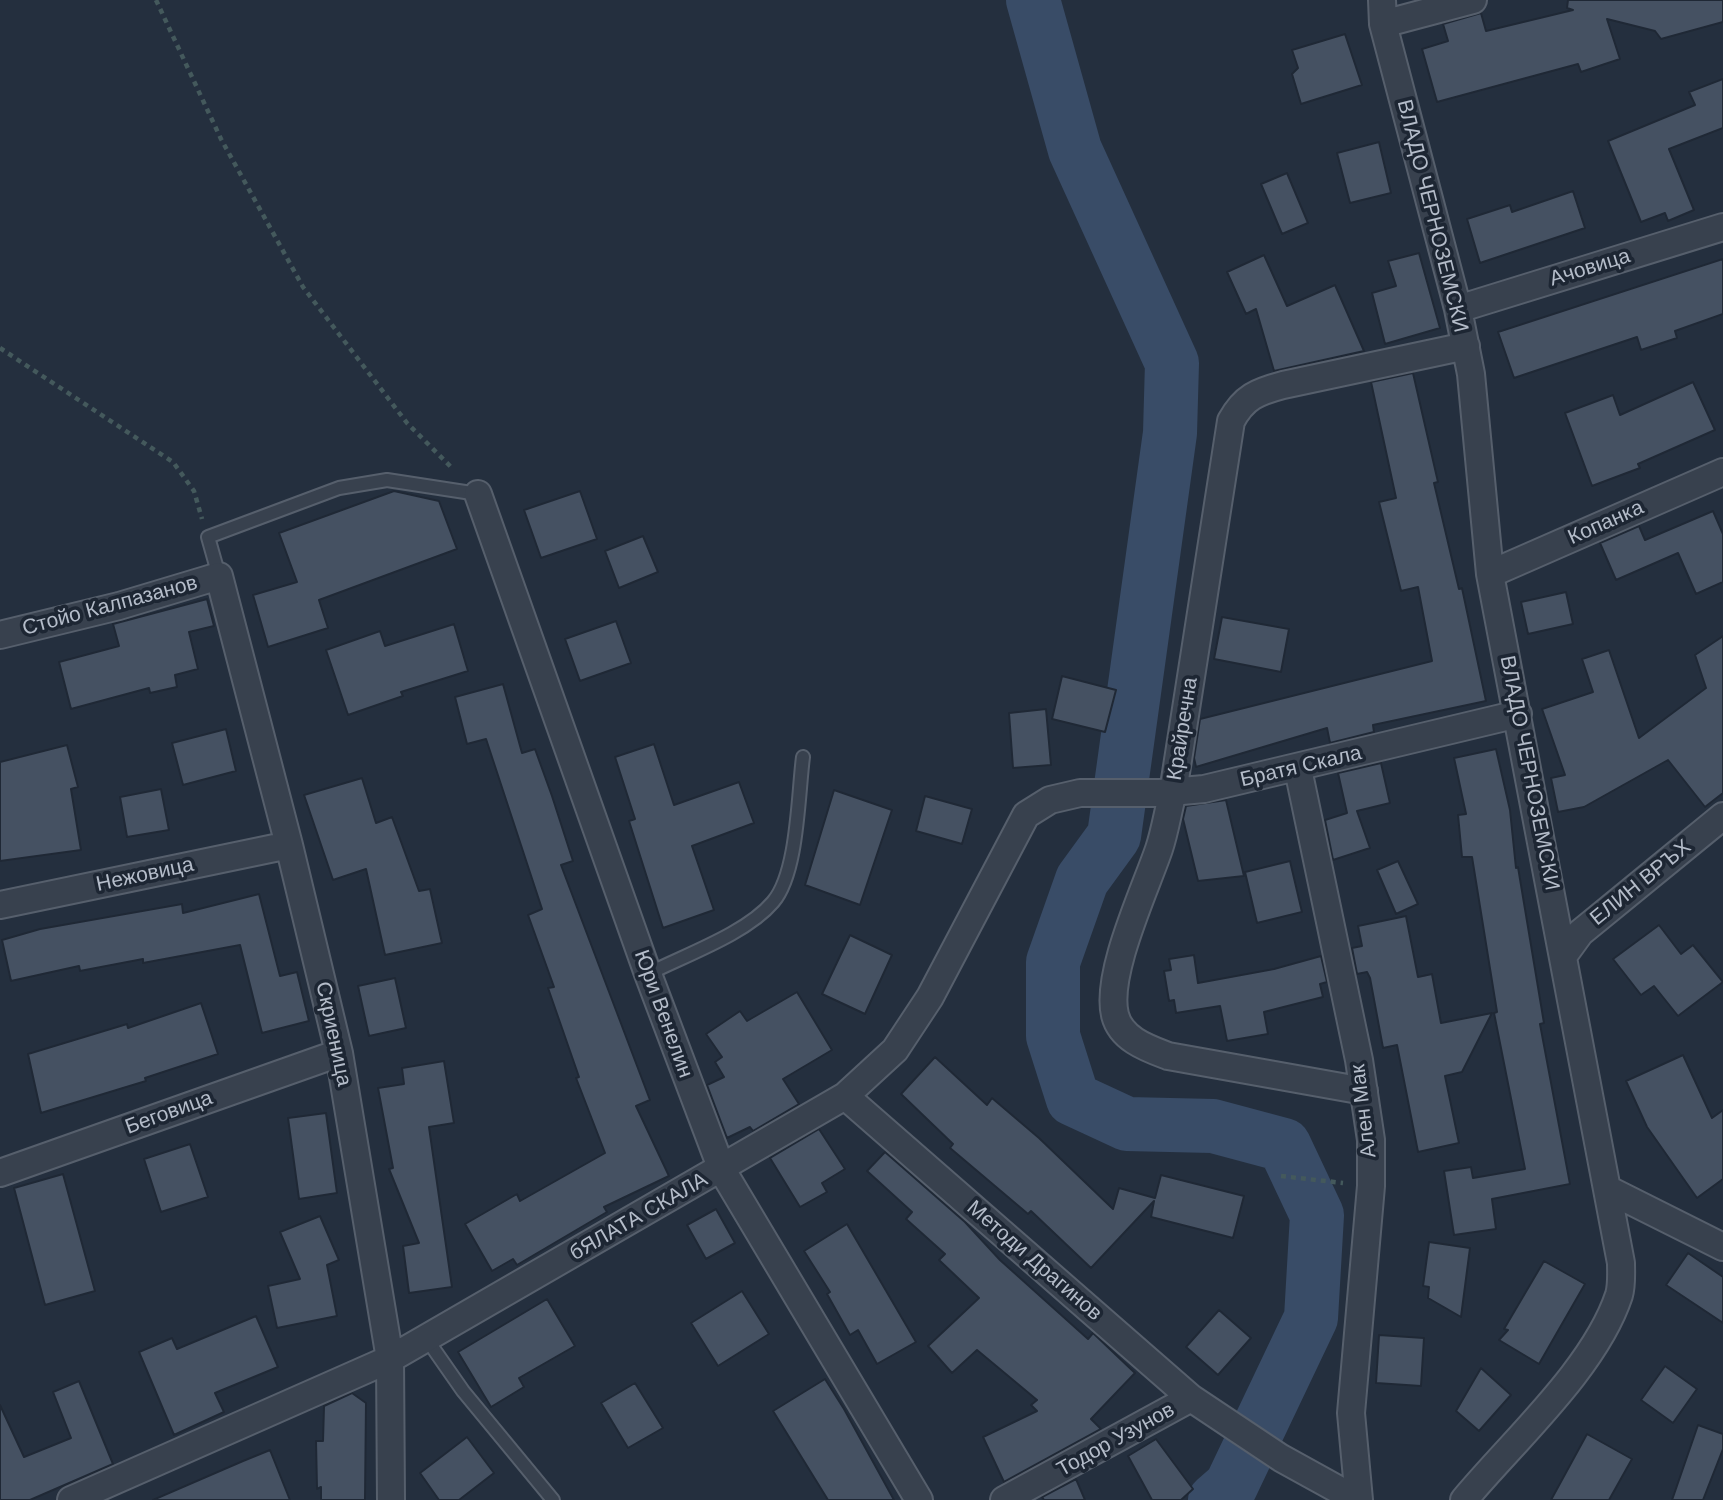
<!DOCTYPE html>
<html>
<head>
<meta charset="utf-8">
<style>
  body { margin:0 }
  canvas { display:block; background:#242f3e }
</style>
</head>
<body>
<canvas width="1723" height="1500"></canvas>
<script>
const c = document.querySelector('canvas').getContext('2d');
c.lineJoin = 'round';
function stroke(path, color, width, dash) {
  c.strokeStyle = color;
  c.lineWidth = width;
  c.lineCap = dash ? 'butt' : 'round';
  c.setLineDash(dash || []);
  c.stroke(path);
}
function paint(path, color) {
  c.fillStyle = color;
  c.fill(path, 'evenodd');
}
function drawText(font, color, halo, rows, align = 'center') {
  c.font = font + ' Helvetica,sans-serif';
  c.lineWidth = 7;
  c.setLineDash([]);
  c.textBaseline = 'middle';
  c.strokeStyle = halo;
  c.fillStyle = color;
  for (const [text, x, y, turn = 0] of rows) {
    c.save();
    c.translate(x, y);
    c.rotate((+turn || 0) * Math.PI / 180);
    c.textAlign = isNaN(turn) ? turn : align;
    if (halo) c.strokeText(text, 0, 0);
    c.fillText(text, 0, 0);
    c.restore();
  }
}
stroke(new Path2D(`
  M1033,0L1075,150L1172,363L1170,433L1114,836L1082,880L1053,962V1036L1073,1099L1127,1124L1213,1126L1284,1145L1317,1215L1311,1318L1231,1486L1215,1500`), '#394c67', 54);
const building = new Path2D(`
  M1568,0H1723V22L1661,39L1655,31L1607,19L1620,59L1581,72L1578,64L1437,102L1422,49L1448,41L1443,24L1481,13L1486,31L1573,10L1567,8Z
  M1345,34L1362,85L1301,104L1292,74L1298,68L1292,50Z
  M1723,79V128L1669,149L1694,210L1668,221L1665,213L1641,222L1608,141L1695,105L1689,92Z
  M1379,142L1391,193L1350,203L1337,153Z
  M1287,173L1308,223L1282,234L1261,184Z
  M1573,191L1585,228L1480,263L1467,219L1510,205L1512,212Z
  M1419,253L1440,328L1385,344L1372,293L1396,286L1388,261Z
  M1264,255L1287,306L1335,285L1364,351L1274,371L1256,309L1246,314L1227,272Z
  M1723,259V314L1675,331L1677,338L1641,350L1637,337L1514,378L1498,332Z
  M1413,373L1438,482L1434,483L1459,589L1462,588L1486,701L1373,725L1374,732L1330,743L1327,728L1196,767L1194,758L1200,719L1432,661L1418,587L1401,591L1379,502L1396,498L1371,382Z
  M1693,382L1715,430L1638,464L1640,468L1592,486L1565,413L1613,395L1620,415Z
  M394,491L439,501L457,549L319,600L328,628L268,647L253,595L297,582L279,533Z
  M580,491L597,539L541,558L524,510Z
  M1713,511L1723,534V582L1696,594L1678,553L1616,580L1600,543L1639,526L1645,540Z
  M643,536L658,572L619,588L605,551Z
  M1566,592L1573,624L1528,634L1521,602Z
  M207,599L214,626L189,632L198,669L175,675L177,687L150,693L149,688L71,709L59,662L119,646L113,624Z
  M1222,617L1289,629L1281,672L1214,659Z
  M616,621L631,663L580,681L565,639Z
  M454,624L468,671L401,692L403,696L348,715L326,650L380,631L385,646Z
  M1723,636V793L1705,807L1668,760L1584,807L1558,812L1551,778L1565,775L1542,709L1593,692L1582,659L1609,650L1639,738L1706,688L1695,655Z
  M1062,676L1116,690L1105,732L1052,719Z
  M503,684L522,753L535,749L552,796L573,861L561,865L650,1100L636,1106L669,1176L604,1207L607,1212L517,1265L513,1259L492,1271L465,1224L517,1194L520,1201L605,1153L576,1078L579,1077L548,988L554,987L528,915L542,909L486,739L467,744L455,697Z
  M1046,709L1051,765L1013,768L1009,713Z
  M226,729L236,771L183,785L172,743Z
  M654,744L674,805L739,782L754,823L692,846L714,910L663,928L629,821L635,819L615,757Z
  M67,745L78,787L71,789L81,850L0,861V762Z
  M1496,749L1510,810L1516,868L1518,867L1544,1023L1540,1024L1570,1184L1492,1199L1496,1229L1454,1235L1444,1171L1471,1167L1473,1178L1525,1169L1494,1013L1497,1012L1472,857H1462L1458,815L1466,814L1454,758Z
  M1381,763L1390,803L1357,811L1370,848L1333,860L1325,820L1347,813L1338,773Z
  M362,778L376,823L392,817L419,891L430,889L442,943L385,955L366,869L333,880L304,795Z
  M161,789L169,830L127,837L120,797Z
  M834,790L892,810L860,905L805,885Z
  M925,796L972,809L962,844L916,831Z
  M1226,800L1244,876L1198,881L1183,819L1186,806Z
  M1290,861L1302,912L1257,923L1245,872Z
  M1398,861L1418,904L1396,914L1377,870Z
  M259,894L280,976L297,972L309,1021L262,1033L240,945L143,963V959L80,971L79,966L11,981L2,940L40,929L182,904L183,913Z
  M1406,916L1418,977L1432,974L1441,1023L1492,1013L1462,1072L1445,1076L1459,1143L1418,1152L1397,1045L1383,1048L1370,978L1367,972L1357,974L1352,948L1362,946L1358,926Z
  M1659,925L1681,954L1693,945L1723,982L1678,1016L1654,986L1641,995L1613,959Z
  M850,935L892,955L865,1014L822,994Z
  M1194,955L1198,983L1274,969L1321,956L1327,982L1320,984L1323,997L1264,1012L1268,1034L1227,1041L1220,1006L1176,1013L1174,1000L1169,1001L1164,971L1171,970L1169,959Z
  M395,978L406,1028L369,1036L358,986Z
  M797,992L832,1050L783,1079L799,1104L753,1131L750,1127L727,1138L707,1085L724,1077L715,1062L722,1057L706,1034L740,1011L747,1021Z
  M201,1003L218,1054L145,1078L146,1081L41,1113L28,1054L127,1024L128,1028Z
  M1683,1055L1712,1118L1723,1110V1179L1697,1198L1647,1127L1626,1081Z
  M935,1057L987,1105L992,1098L1039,1138L1113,1209L1119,1188L1155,1198L1161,1175L1244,1196L1233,1238L1151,1217L1154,1201L1091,1268L1031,1211L1028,1214L950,1148L953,1144L901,1094Z
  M444,1061L454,1123L429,1127L452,1287L409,1293L403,1246L419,1243L389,1169L393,1168L378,1088L404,1084L402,1068Z
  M326,1113L337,1193L299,1199L288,1118Z
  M819,1129L845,1169L822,1183L827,1192L800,1207L770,1158Z
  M190,1144L208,1197L161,1212L144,1159Z
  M885,1152L965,1222L1000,1260L1088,1339L1093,1333L1135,1373L1091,1419L1101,1429L1004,1482L983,1437L1037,1411L1031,1405L1037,1400L977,1350L952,1373L928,1346L979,1298L939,1260L945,1254L906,1219L912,1212L867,1171Z
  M63,1174L95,1291L45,1305L14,1188Z
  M716,1209L735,1243L706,1259L687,1225Z
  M320,1216L339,1260L327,1265L337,1316L277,1328L268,1286L300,1279L280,1232Z
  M847,1224L916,1342L877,1364L858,1330L850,1335L827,1294L830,1292L804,1251Z
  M1429,1242L1470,1248L1461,1317L1428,1298L1429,1287L1423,1286Z
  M1688,1253L1723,1277V1323L1666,1285Z
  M1544,1261L1585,1284L1539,1364L1499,1340L1508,1330L1504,1329Z
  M742,1291L769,1334L718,1366L691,1323Z
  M547,1299L575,1346L519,1378L524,1387L491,1407L458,1352Z
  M1219,1310L1251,1338L1218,1375L1186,1347Z
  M256,1316L278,1367L215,1393L224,1412L174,1435L139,1352L172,1338L177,1349Z
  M1379,1335L1424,1338L1421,1386L1376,1383Z
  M1665,1366L1697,1389L1673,1423L1641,1400Z
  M1481,1368L1511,1395L1479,1431L1456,1411Z
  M825,1379L844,1409L894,1500H828L773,1411Z
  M79,1381L113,1464L30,1500H0V1405L24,1457L71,1438L53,1392Z
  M635,1383L663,1428L628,1448L601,1403Z
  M352,1393L366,1403L365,1500H321V1487L317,1489L316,1441H323L324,1406Z
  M1698,1425L1723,1434V1449L1703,1500H1672Z
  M1587,1434L1632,1459L1609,1500H1551Z
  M467,1437L494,1473L459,1500H439L420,1473Z
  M1156,1439L1193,1489L1181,1500H1152L1128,1456Z
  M270,1450L290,1500H153L243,1461Z
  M1076,1479L1085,1500H1044L1042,1497Z`);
paint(building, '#455162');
stroke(building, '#1f2835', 2);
const lane = new Path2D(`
  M219,576L208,537L339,488L387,480L478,494
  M648,974C685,955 746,934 773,902C798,873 798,795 803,757
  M426,1338L463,1391L553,1500`);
const street = new Path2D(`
  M1382,0L1383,24L1458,309L1471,374L1490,574L1621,1263C1621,1273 1622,1285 1619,1295C1595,1368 1513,1441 1464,1500
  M1383,24L1473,0
  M1458,309L1723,227
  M478,494L648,974L722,1170L919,1500
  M1490,574L1723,472
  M0,635L119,606L219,576L289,845L339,1053L390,1359L391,1500
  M1298,769L1359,1060L1371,1140V1186L1351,1413L1359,1500
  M0,905L289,845
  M1564,955L1580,933L1723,816
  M1364,1091L1168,1056C1147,1048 1121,1039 1115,1015C1105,974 1145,890 1159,849C1165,831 1168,811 1173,792L1231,421C1244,397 1257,392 1283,385L1466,346
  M845,1096L1191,1398L1281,1458L1357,1500
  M0,1173L339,1053
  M1609,1190L1723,1247
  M71,1500L390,1359L845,1096L895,1050L930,997L1026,815L1050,800L1080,793H1160L1204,789L1518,714
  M1004,1500L1191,1398`);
stroke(lane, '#565f6c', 16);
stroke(street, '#565f6c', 30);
stroke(new Path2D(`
  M156,0L221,139L303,287L407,423L453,469
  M0,348L173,462L194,491L202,519
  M1281,1176L1343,1183`), '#44595c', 4.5, [5, 5]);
stroke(lane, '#38414e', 12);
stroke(street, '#38414e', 26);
drawText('21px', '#b4bcc9', '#1d2633', [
  ["ВЛАДО ЧЕРНОЗЕМСКИ",1432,216,76],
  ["Ачовица",1590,268,-17],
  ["Копанка",1606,523,-24],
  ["Стойо Калпазанов",110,606,-15],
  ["Крайречна",1183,729,-81],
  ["Братя Скала",1301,767,-13],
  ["ВЛАДО ЧЕРНОЗЕМСКИ",1529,773,79],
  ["Нежовица",145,875,-12],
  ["ЕЛИН ВРЪХ",1641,883,-39],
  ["Юри Венелин",663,1014,70],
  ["Скриеница",333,1034,78],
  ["Ален Мак",1364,1111,-97],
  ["Беговица",169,1113,-20],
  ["бЯЛАТА СКАЛА",639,1217,-30],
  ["Методи Драгинов",1034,1261,41],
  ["Тодор Узунов",1116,1440,-29]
]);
</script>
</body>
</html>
